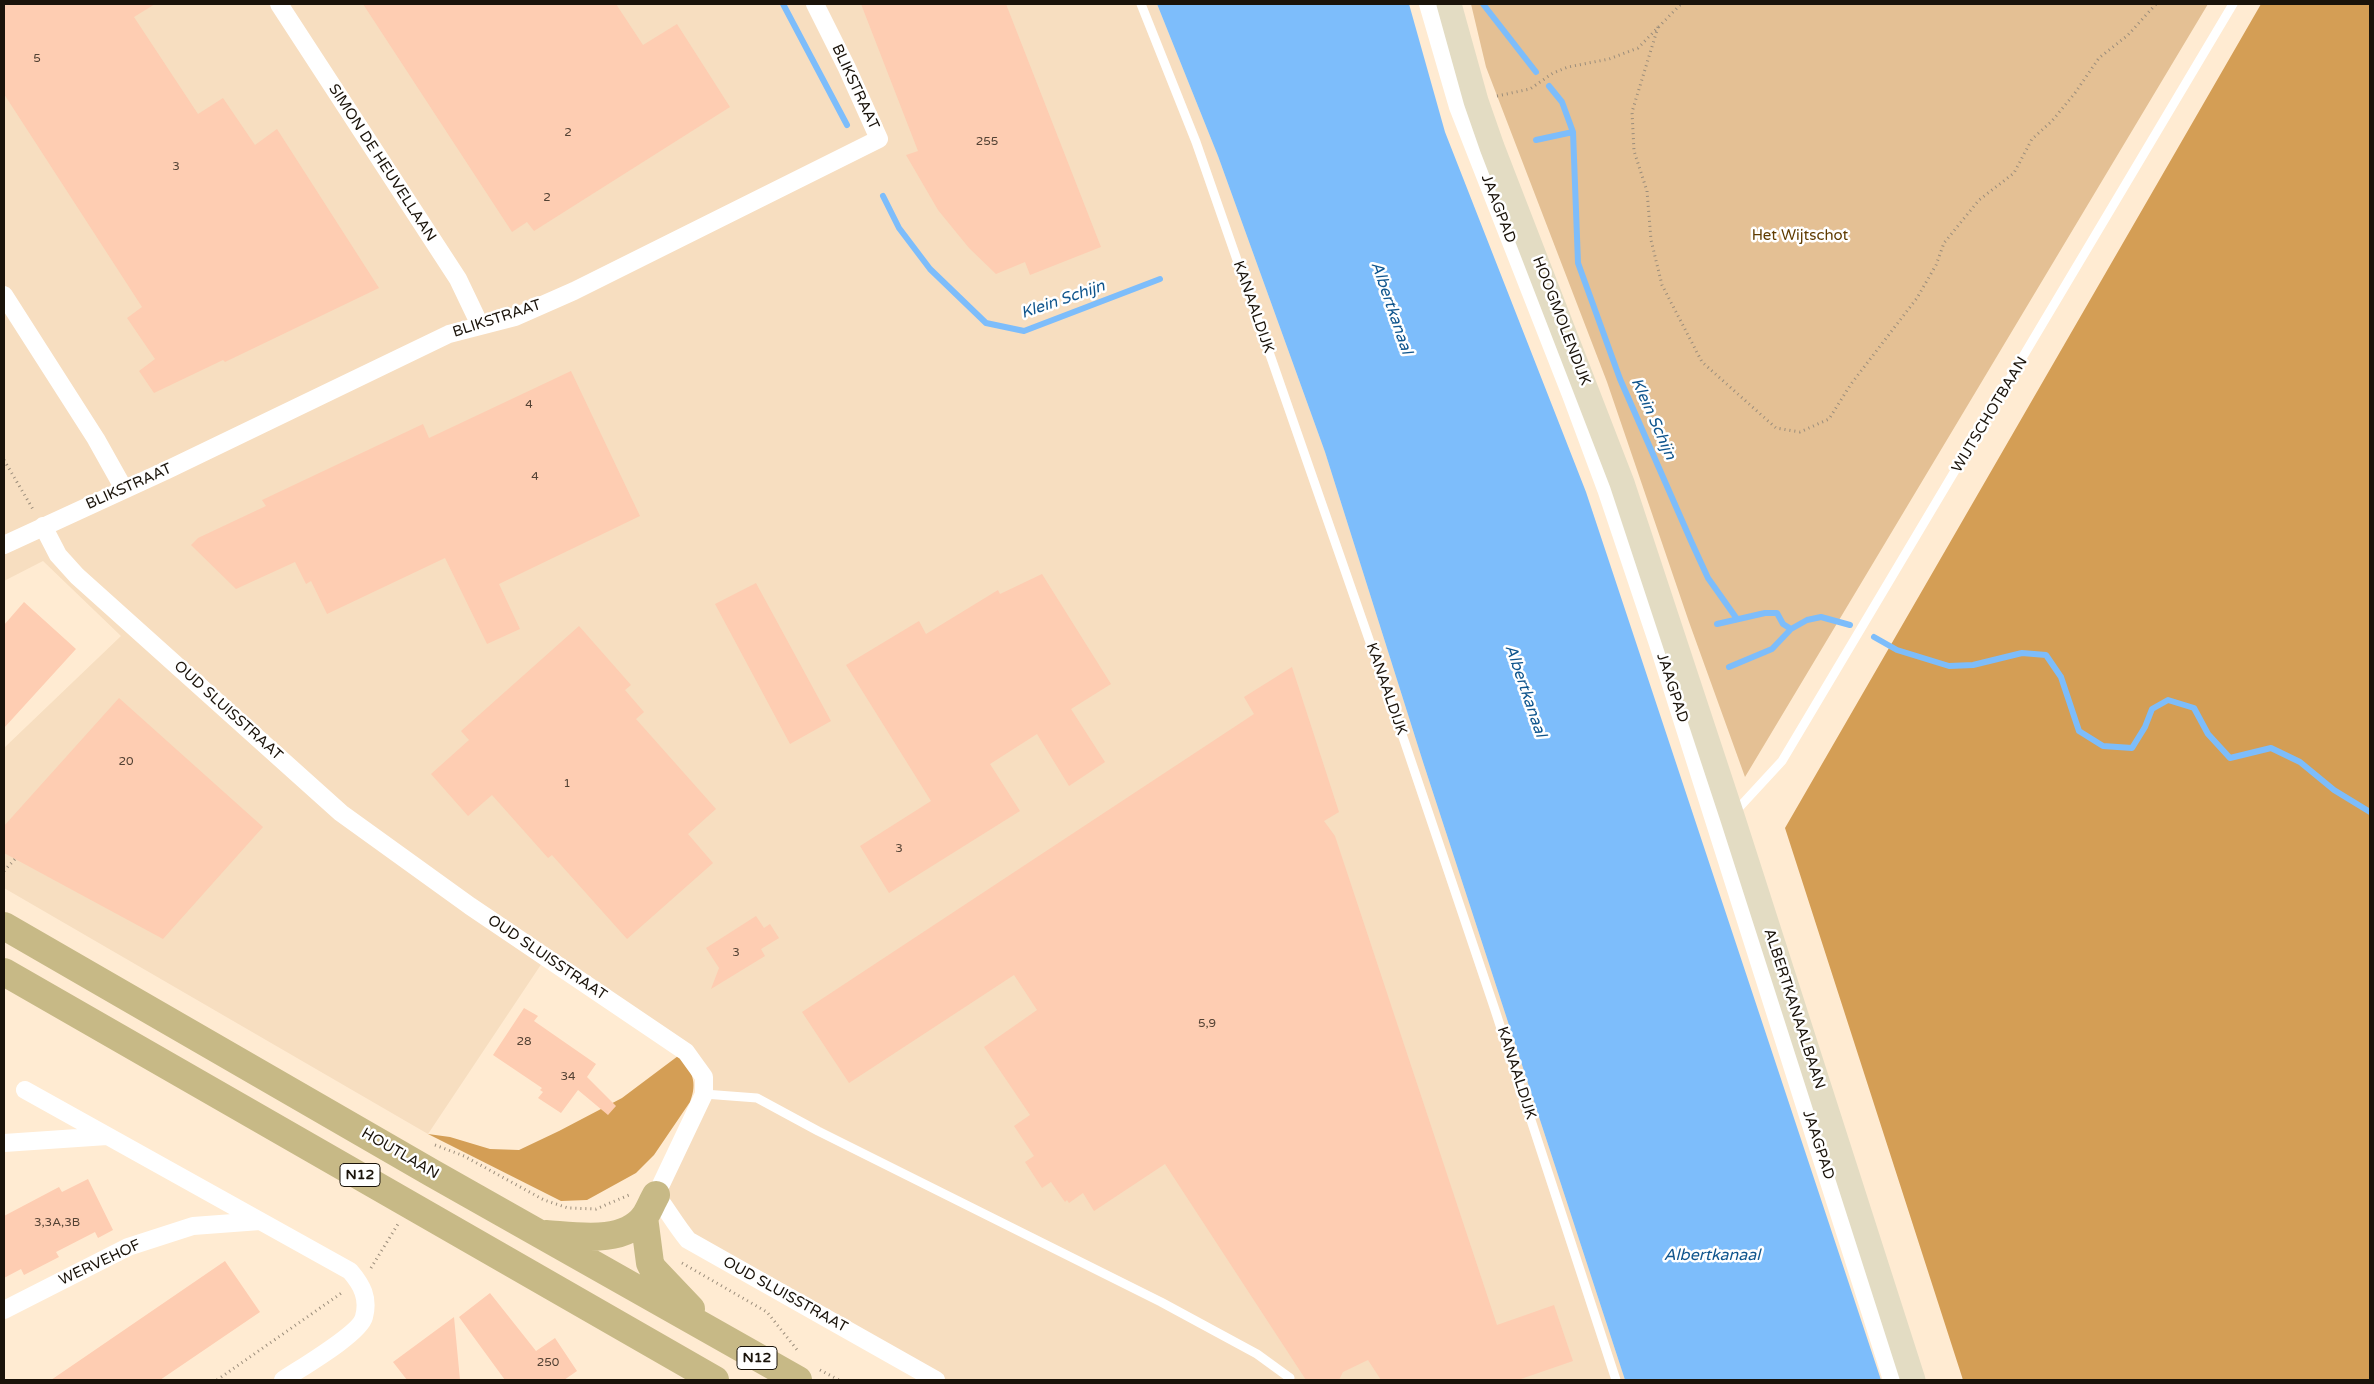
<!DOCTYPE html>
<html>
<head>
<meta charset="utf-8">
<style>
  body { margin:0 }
  #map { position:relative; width:2374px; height:1384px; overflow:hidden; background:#ffebd2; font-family:"Varela Round",sans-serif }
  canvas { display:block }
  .frame { position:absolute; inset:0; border:5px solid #1a130a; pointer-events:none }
</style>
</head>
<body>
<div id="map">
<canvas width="2374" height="1384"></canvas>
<div class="frame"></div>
</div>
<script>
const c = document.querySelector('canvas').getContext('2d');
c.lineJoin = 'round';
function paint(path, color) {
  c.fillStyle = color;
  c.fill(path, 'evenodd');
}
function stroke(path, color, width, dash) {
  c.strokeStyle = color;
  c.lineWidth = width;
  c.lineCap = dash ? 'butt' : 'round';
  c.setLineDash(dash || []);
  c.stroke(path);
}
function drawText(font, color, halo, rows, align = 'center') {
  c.font = font + ' "Varela Round",sans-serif';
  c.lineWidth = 5;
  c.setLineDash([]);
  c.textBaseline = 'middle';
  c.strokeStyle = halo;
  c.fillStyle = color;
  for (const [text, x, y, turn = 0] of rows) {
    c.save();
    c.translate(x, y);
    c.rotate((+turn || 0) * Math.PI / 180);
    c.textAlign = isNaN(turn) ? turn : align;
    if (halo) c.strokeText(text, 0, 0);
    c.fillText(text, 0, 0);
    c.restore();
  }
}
paint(new Path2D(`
  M4,4H1157L1218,156L1325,452L1423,762L1625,1380H936L688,1240L656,1195L699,1109L696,1064L546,957L428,1134L4,888V748L121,636L43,561L4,581Z`), '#f7dec0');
paint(new Path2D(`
  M1471,4H2208L1745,777L1689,622L1607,382L1486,67Z`), '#e4c094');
paint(new Path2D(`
  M2261,4H2370V1380H1963L1785,828Z
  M678,1056C692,1070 698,1082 690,1102L654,1155L636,1173L587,1200L561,1201L428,1134L450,1137L490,1149L519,1150L559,1131L622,1098Z`), '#d49e55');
paint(new Path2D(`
  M1157,4H1409L1445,132L1586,492L1881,1380H1625L1423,762L1325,452L1218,156Z`), '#7dbdfb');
stroke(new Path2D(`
  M783,4L847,125
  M1483,4L1536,72
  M1549,86L1562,102L1573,132
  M1536,140L1573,132L1578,263L1620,379L1691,541L1708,578L1737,619
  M883,196L899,228L930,269L986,323L1024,331L1160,279
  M1717,624L1765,613H1777L1783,624L1791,629
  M1874,637L1897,650L1949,666L1973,665L2022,653L2046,655L2061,677L2079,731L2103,746L2132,748L2145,727L2152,709L2168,700L2194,708L2208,734L2230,758L2271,748L2300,762L2334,790L2370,812
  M1729,667L1772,649L1791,629L1807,620L1821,617L1850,625`), '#7dbdfb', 6);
paint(new Path2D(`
  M4,4H155L134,17L198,114L223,98L255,145L277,129L379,288L225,362L223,360L154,393L139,371L155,359L127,318L142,307L4,94Z
  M363,4H616L643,45L677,24L730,107L534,231L527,222L512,232Z
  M861,4H1006L1101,247L1030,275L1025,262L996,274L969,248L938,210L906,155L918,151Z
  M571,371L640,516L499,584L520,629L487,644L445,558L327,614L311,581L306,584L295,562L236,589L191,545L198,538L266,506L262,500L423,424L429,438Z
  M1042,574L1111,684L1071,709L1105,762L1069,786L1037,734L990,764L1020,811L889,893L860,846L931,801L846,665L919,621L926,634L998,590L1000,594Z
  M756,583L831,721L790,744L715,604Z
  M24,602L76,649L4,728V625Z
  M579,626L631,685L625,690L644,712L636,719L716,809L688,834L713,863L627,939L552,855L548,858L492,795L468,816L431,774L469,740L461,731Z
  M1292,667L1339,812L1324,821L1335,836L1497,1325L1554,1305L1573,1361L1518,1380H1381L1368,1360L1343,1372L1339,1380H1306L1165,1164L1094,1211L1083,1193L1069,1203L1067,1200L1065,1202L1051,1182L1042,1188L1025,1162L1034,1156L1014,1126L1030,1115L984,1047L1037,1010L1014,975L849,1083L802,1012L1254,714L1244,697Z
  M119,698L263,827L163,939L4,853V826Z
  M756,916L764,928L770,924L779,938L761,949L765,956L711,989L719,968L706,948Z
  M524,1008L538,1016L534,1021L596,1064L587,1077L616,1106L608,1115L578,1090L561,1113L538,1098L543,1092L540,1090L542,1088L493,1055Z
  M88,1179L113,1230L98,1238L95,1232L56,1252L59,1257L24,1275L21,1269L4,1278V1216L59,1187L62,1192Z
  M225,1261L260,1312L160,1380H51Z
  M490,1293L536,1351L555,1338L577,1371L564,1380H505L459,1317Z
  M454,1317L460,1380H407L393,1362Z`), '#fecdb2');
stroke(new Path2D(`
  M1658,27L1632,112L1634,151L1647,191L1651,240L1662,285L1702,362L1776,428L1800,432L1829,419L1851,384L1917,298L1936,265L1944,243L1979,200L2014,173L2032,139L2052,121L2075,93L2099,58L2128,35L2156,4
  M1497,96L1530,89L1553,73L1568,67L1609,59L1638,48L1681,4
  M4,460L34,511
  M4,871L15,859
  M435,1145L464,1156L544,1200L568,1208L596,1209L629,1195
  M682,1263L767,1312L798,1351
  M371,1268L398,1224
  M820,1370L839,1380
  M217,1380L343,1292`), '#9b8d7b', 3, [1, 4]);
stroke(new Path2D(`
  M1141,4L1196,142L1405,743L1494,1007L1616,1380
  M1734,813L1782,761L2233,4
  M704,1094L757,1098L818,1131L1161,1302L1257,1354L1290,1378`), '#fff', 9);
stroke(new Path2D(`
  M279,4L458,279L480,325
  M1428,4L1458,107L1571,395L1606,489L1658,644L1892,1380
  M4,295L96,439L124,489
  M43,526L58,555L77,576L341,813L470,906L686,1052L704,1077V1094L656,1195C668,1211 675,1224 688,1240L936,1380
  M4,545L167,470L449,334L515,317L574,291L879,139L847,68L815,4
  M25,1090L350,1271C362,1285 369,1298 364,1317C360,1334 299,1369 283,1380
  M4,1143L107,1136
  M4,1310L128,1247L193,1226L260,1221`), '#fff', 18);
stroke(new Path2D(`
  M1449,4L1476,101L1492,147L1622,483L1732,816L1913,1380`), '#e3dcc3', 25);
stroke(new Path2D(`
  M4,926L432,1173L798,1380
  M4,972L715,1380
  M644,1217L650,1263L653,1269L691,1309
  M546,1234C576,1236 624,1245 645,1216C649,1210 652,1202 656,1195`), '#c7b986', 28);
drawText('12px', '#534234', null, [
  ["5",37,59],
  ["2",568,133],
  ["255",987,142],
  ["3",176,167],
  ["2",547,198],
  ["4",529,405],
  ["4",535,477],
  ["20",126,762],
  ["1",567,784],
  ["3",899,849],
  ["3",736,953],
  ["5,9",1207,1024],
  ["28",524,1042],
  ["34",568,1077],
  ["3,3A,3B",57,1223],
  ["250",548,1363]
]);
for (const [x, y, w] of [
  [360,1175,40],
  [757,1358,40]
]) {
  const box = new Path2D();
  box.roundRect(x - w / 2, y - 11.5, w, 23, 4);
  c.fillStyle = '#fff';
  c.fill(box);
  stroke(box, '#1a130a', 1);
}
drawText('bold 14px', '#1a130a', null, [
  ["N12",360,1175],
  ["N12",757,1358]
]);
drawText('15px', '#1a130a', '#fff', [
  ["BLIKSTRAAT",855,87,65],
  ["SIMON DE HEUVELLAAN",382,163,57],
  ["JAAGPAD",1498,209,69],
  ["KANAALDIJK",1253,307,71],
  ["BLIKSTRAAT",497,319,-18],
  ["HOOGMOLENDIJK",1561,321,69],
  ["WIJTSCHOTBAAN",1990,415,-59],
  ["BLIKSTRAAT",129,487,-24],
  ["JAAGPAD",1672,688,72],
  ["KANAALDIJK",1386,689,71],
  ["OUD SLUISSTRAAT",228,711,42],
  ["OUD SLUISSTRAAT",547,958,34],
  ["ALBERTKANAALBAAN",1794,1009,72],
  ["KANAALDIJK",1516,1073,72],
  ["JAAGPAD",1818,1145,72],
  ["HOUTLAAN",400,1154,30],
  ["WERVEHOF",100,1263,-25],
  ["OUD SLUISSTRAAT",785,1295,29]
]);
drawText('15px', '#603c00', '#fff', [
  ["Het Wijtschot",1800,236]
]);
drawText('italic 16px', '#0f558d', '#fff', [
  ["Klein Schijn",1063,300,-19],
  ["Albertkanaal",1391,308,71],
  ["Klein Schijn",1653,419,66],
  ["Albertkanaal",1525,691,71],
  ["Albertkanaal",1712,1256]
]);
</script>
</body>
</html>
